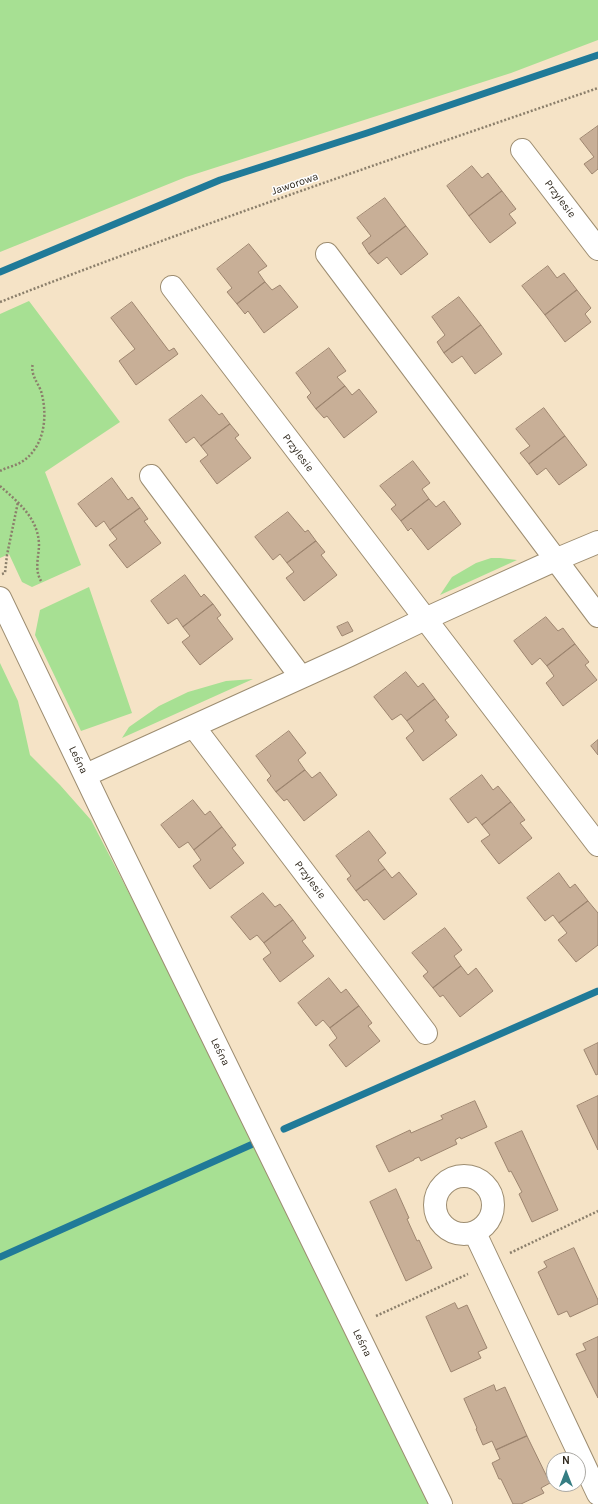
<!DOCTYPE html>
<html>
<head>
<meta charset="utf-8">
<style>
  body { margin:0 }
  #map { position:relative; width:598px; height:1504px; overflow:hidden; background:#f5e3c6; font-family:Karla,sans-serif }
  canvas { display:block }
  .north { position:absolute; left:546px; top:1452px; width:40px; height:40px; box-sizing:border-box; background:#fff; border:1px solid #aba9a4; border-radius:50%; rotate:0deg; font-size:11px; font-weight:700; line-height:16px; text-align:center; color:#2e271c }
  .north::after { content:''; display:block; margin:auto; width:14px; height:18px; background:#357d83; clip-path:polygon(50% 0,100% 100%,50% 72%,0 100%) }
</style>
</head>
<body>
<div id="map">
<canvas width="598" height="1504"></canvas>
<div class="north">N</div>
</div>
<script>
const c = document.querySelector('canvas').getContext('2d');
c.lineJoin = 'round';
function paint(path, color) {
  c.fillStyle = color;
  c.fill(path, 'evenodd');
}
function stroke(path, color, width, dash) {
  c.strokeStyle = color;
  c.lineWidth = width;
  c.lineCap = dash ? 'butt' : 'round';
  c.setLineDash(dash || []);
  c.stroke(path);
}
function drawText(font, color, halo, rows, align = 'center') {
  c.font = font + ' Karla,sans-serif';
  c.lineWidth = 3;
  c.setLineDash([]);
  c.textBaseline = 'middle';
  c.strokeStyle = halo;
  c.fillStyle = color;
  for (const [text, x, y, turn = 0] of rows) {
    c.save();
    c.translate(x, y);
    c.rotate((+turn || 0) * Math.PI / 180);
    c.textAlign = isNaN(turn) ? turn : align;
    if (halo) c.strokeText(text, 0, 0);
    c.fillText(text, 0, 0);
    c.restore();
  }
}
paint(new Path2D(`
  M0,0H598V40L511,73L186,177L0,252Z
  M29,301L120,422L45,472L81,565L32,587L22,582L9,554L0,558V314Z
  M491,558H500L517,560L440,595L452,577L476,563Z
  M89,587L132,713L81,731L35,635L40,610Z
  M0,663L18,701L30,755L60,785L91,820L196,1022L429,1504H0Z
  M253,679L122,738L129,727L159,706L188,692L226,681Z`), '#a7e093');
stroke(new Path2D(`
  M0,272L220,180L367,133L598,55
  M284,1129L598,991
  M0,1257L255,1143`), '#207a98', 7);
const building = new Path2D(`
  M598,126V169L592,174L584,164L594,157L580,139Z
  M472,166L482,178L488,173L502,191L469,216L447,186Z
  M502,191L516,209L509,214L516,223L490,243L469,216Z
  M385,198L406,226L369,254L362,243L371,236L357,218Z
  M406,226L428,254L401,275L387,257L378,264L369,254Z
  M249,244L267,266L258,272L265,282L237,304L227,292L232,288L217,269Z
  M548,266L557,278L564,273L577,290L545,315L522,286Z
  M265,282L272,290L280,285L298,307L264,333L248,311L245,314L237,304Z
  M577,290L591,308L585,314L591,322L565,342L545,315Z
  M459,297L481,325L444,353L437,342L445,335L432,317Z
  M132,302L169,351L174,348L178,354L136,385L119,361L135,349L111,318Z
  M481,325L502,354L475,374L462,356L452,363L444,353Z
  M329,348L346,371L337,377L345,386L316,409L307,397L311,393L296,373Z
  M345,386L352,395L359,389L377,412L344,438L327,416L324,418L316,409Z
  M202,395L219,415L222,413L230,424L201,446L194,437L186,443L169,420Z
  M544,408L565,436L529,464L520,453L530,446L516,429Z
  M230,424L239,435L235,438L251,458L217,484L200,461L208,455L201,446Z
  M565,436L587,465L559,485L546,468L537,475L529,464Z
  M413,461L430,483L422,489L429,499L401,521L391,509L396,505L380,486Z
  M112,478L128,500L132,497L140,508L110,530L104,521L96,527L78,504Z
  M429,499L436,507L444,501L461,524L428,550L411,528L408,531L401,521Z
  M140,508L148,519L144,521L161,543L127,568L109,545L117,539L110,530Z
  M288,512L305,532L308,530L316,541L287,563L280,554L273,560L255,537Z
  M316,541L325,552L321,555L337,575L304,601L286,578L294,572L287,563Z
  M185,575L201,597L204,594L213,604L183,627L177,618L168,624L151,601Z
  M213,604L221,615L217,618L233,639L200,665L182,642L190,636L183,627Z
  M546,617L558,631L563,628L575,644L547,666L540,658L532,665L514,641Z
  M348,622L353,631L342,636L337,627Z
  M575,644L589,662L585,665L597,680L563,706L546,683L554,676L547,666Z
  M406,672L418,687L423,683L435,699L407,721L401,714L392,720L374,697Z
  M435,699L449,717L445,720L457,735L423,761L406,738L414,731L407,721Z
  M289,731L306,753L298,760L305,770L276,792L267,780L271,776L256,756Z
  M598,740V755L591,746Z
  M305,770L312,778L320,772L337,795L304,821L287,799L284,801L276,792Z
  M482,775L493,790L498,786L511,802L482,825L476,817L468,823L450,799Z
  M193,800L205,815L210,811L222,827L194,850L188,842L179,848L161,825Z
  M511,802L525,820L520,823L532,838L499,864L481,841L490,835L482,825Z
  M222,827L236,845L232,848L244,863L210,889L193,866L201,860L194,850Z
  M369,831L386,853L378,860L385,869L356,891L347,879L351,876L336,856Z
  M385,869L392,878L399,872L417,894L384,920L367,899L364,901L356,891Z
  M559,873L570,888L575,884L588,901L559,923L553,915L545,921L527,898Z
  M263,893L275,907L280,904L293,920L264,943L257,935L250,940L231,917Z
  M588,901L598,913V945L576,962L558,940L567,933L559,923Z
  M293,920L306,938L302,941L314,956L280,982L263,959L271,953L264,943Z
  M445,928L462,950L454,956L461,966L433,988L423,976L428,972L412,953Z
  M461,966L468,975L476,968L493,991L460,1017L443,995L440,997L433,988Z
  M329,978L341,993L346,989L359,1006L330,1028L323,1020L316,1026L298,1003Z
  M359,1006L372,1023L368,1026L380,1041L346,1067L329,1045L337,1038L330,1028Z
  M598,1043V1074L596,1075L584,1050Z
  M598,1096V1150L577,1106Z
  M475,1101L487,1127L461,1139L460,1137L455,1140L457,1144L421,1161L419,1157L414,1159V1160L389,1172L376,1146L410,1130L411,1133L443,1119L441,1116Z
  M522,1131L558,1210L532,1222L519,1194L522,1192L511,1171L509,1172L495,1143Z
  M396,1189L409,1218L407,1219L417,1241L419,1240L432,1268L406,1281L370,1202Z
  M574,1248L598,1300V1304L570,1317L567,1311L558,1315L538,1272L547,1267L544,1262Z
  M455,1303L458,1309L467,1305L487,1348L478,1352L481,1358L451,1372L426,1317Z
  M598,1337V1398L576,1354L586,1350L583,1344Z
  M494,1385L496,1391L505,1387L527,1436L496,1450L492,1441L483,1445L476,1429L477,1428L464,1399Z
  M527,1436L550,1483L541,1488L544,1493L521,1504H513L501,1479H499L492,1463L500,1459L496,1450Z`);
paint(building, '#c8af97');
stroke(building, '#9d856f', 1);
const minor = new Path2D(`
  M522,150L598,249
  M327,254L598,616
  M172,287L598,845
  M151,476L301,677
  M0,598L102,811L441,1504
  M194,727L426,1033
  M86,775L348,656L425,619L555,560L598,542
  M435 1205a29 29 0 1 1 58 0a29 29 0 1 1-58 0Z
  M475,1233L598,1494`);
stroke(minor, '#9d8d71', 24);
stroke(new Path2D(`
  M0,302C197,225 398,157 598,88
  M0,471C7,467 16,466 23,461C45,446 48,415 41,391C37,381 30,374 33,363
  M0,486C18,502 38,518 39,544C39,557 34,569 41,581
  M2,574L5,573L7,555L18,502
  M510,1253L598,1211
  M376,1316L468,1274`), '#8b7f6b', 2.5, [2, 2]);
stroke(minor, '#fff', 22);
drawText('11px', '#2e271c', '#fff', [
  ["Jaworowa",295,184,-19],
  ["Przylesie",560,199,53],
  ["Przylesie",298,453,53],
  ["Leśna",78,760,64],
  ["Przylesie",310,880,53],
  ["Leśna",220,1052,64],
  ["Leśna",362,1343,64]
]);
</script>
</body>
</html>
